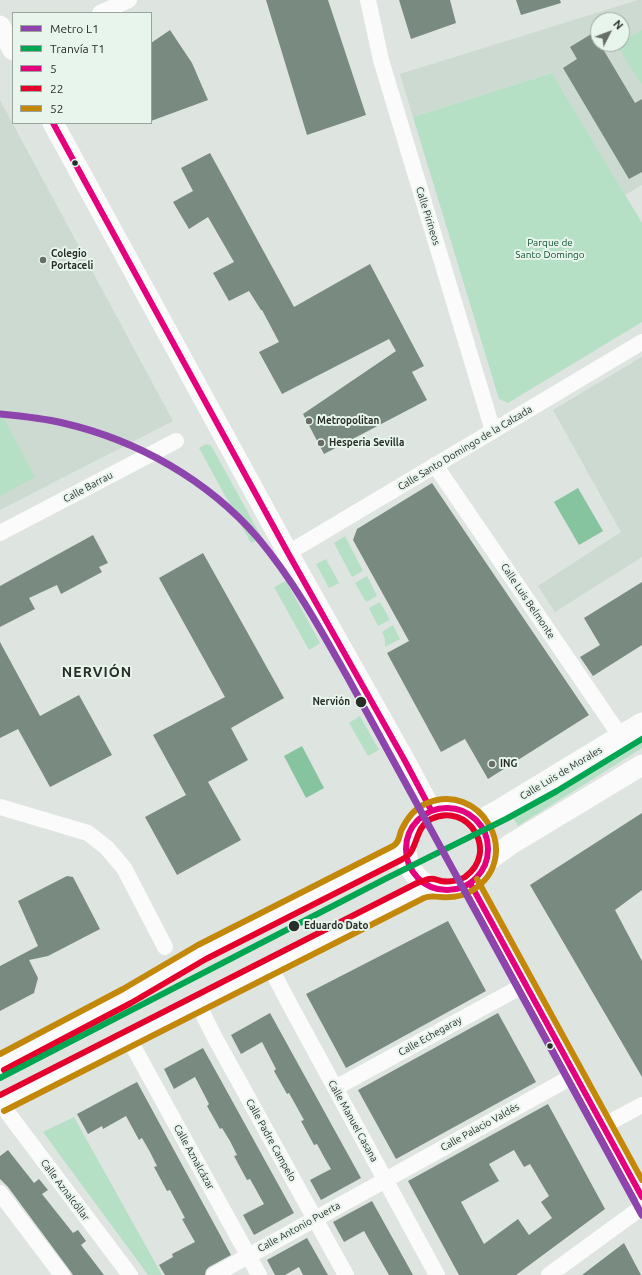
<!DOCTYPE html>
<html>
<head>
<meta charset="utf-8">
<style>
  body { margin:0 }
  #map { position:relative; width:642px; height:1275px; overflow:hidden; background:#dee4e0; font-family:Ubuntu,sans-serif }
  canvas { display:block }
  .legend { position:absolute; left:12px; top:12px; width:140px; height:112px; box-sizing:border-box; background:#e8f5ec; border:1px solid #9ba59e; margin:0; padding:5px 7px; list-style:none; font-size:12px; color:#282d2a }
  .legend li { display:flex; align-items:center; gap:8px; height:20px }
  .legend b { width:20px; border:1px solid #9ba59e }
  .north { position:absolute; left:590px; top:12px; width:40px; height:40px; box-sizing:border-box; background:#e8f5ec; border:1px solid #9ba59e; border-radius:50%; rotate:48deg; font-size:11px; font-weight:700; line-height:16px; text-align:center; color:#282d2a }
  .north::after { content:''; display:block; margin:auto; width:14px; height:18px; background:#686d6a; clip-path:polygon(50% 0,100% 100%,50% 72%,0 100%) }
</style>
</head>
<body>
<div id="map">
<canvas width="642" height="1275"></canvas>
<ul class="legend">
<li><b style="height:5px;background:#8e44ad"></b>Metro L1</li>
<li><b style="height:5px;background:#00a651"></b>Tranvía T1</li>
<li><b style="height:5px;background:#e5007d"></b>5</li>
<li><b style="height:5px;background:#e4002b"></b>22</li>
<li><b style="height:5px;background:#c3880a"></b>52</li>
</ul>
<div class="north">N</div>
</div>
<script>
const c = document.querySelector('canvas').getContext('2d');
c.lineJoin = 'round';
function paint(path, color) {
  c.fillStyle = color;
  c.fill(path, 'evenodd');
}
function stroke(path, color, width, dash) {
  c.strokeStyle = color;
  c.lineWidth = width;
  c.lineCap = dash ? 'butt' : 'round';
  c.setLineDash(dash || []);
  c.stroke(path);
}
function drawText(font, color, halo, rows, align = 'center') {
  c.font = font + ' Ubuntu,sans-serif';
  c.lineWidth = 4;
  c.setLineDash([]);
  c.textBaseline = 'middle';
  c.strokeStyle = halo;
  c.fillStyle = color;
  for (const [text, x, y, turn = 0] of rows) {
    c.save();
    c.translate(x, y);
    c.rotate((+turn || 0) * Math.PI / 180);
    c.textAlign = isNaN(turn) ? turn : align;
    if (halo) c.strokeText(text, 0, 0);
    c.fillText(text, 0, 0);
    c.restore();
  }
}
paint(new Path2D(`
  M638,0H642V185L625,195L552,73L413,117L400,74ZM598,20H622V44H598Z
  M0,100L173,421L0,510Z
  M642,357V557L555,612L538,586L621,532L553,410Z`), '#cddad1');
paint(new Path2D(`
  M642,30V83L641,84L617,45L622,44V42Z
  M552,73L642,223V322L508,403L499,399L413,117Z
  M0,411L35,477L0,496Z
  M206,444L210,445L212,447L262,538L251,543L199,448Z
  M345,536L363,571L352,577L334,543Z
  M326,559L339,583L329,588L316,564Z
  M367,576L377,596L366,602L355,583Z
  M286,581L320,643L309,650L274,587Z
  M380,602L390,620L378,626L369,608Z
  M393,625L400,639L385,647V639L382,632Z
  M360,716L379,750L368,756L349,723Z
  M642,736V748L518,826L512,816Z
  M74,1117L162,1275H148L43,1132Z`), '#b6e0c5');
paint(new Path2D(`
  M578,488L603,531L579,545L554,502Z
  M302,746L324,788L306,798L284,756Z`), '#86c39f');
paint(new Path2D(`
  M266,0H328L366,115L307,135Z
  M399,0H450L456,23L411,39Z
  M516,0H560L561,3L521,15Z
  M170,30L192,63L208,100L151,121V43Z
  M593,33L598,40V44H600L635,103L642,99V172L629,179L563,68L577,59L570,47Z
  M210,153L294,307L370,264L424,366L412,372L427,400L324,454L303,414L396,351L389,339L282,394L259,352L279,342L262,310H261L249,291L229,301L213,273L234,262L208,217L189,229L173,202L193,191L181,168Z
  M432,483L589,715L488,779L465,739L441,752L387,653L409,641L353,540L357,529Z
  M93,535L108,563L99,567L102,572L61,594L57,585L29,598L35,609L0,627V586Z
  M203,553L284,698L231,728L248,760L208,782L241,840L177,875L145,817L186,795L153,735L225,697L159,578Z
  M642,582V645L593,676L580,657L600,645L584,618Z
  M0,642L40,716L79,695L112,755L50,787L18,729L0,738Z
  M642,813V890L615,910L642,961V1077L530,885Z
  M67,876L73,877L100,929L48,956L29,960L38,978L34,993L0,1011V966L38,946L18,901Z
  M448,921L486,991L346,1068L306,994Z
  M270,1013L361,1178L321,1200L310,1180L331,1169L324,1157L317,1144L314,1145L301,1121L304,1120L289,1093L287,1094L274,1071L276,1069L262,1042L241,1054L231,1035Z
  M498,1013L536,1082L396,1159L358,1090Z
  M203,1048L294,1213L254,1235L243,1215L264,1204L250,1179L247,1180L234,1156L237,1155L230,1141L222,1128L220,1129L207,1106L209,1104L195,1077L174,1089L164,1069Z
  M137,1082L231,1255L209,1267L206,1270L205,1275H165L159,1265L173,1257L172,1254L195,1242L182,1219L185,1218L177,1203L170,1190L167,1191L154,1167L157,1166L150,1152L142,1138L139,1140L126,1116L103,1129L102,1126L88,1134L77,1114Z
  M548,1104L605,1209L516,1275H459L408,1181ZM514,1150L524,1167L530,1164L549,1196L541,1202L552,1218L529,1235L518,1219L484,1244L461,1202L499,1181L489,1164Z
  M8,1150L34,1183L39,1179L48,1190L42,1194L73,1233L78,1230L86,1241L81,1245L104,1275H73L71,1272L8,1187L0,1179V1156Z
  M372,1201L397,1246L413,1275H389L364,1231L344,1242L333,1222Z
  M307,1238L328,1275H303L299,1267L285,1275H275L267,1260Z
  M624,1243L641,1275H582Z`), '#798a81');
stroke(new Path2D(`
  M368,0L381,60L493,431
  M100,13L129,0
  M435,465L621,737
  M0,533L176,441
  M288,553L642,342
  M0,807L88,833L107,848L124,868L165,947
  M270,967L290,1005L437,1275
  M198,1004L215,1038L346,1275
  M129,1039L259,1275
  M335,1088L526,984
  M1,1104L130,1275
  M603,1126L642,1105
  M0,1193L62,1275
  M214,1275L575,1075
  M549,1275L642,1207`), '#fafbfa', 16);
stroke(new Path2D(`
  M0,26L13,50
  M53,123L288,553L405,761L431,810
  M406 849a41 41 0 1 1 82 0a41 41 0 1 1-82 0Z
  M479,821L499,810L642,723
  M486,862L511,844L642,765
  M470,883L642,1197
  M0,1063L127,996L202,952L252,926L377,864L392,856L405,847
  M0,1104L405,898L431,887`), '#fafbfa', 21);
stroke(new Path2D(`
  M53,123L288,553L405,761L431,810
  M406 849a41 41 0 1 1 82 0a41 41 0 1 1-82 0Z
  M470,883L642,1197`), '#e5007d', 6);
stroke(new Path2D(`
  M463,887L635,1201
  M0,1095L417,883C421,882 425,880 429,879C433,878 437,880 441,881C448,882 458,881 465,877C500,852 468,801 431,819C418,826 418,839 412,850C410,855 405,858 401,860L206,959L131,1003L4,1070`), '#e4002b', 6);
stroke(new Path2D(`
  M477,879L642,1180
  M0,1054L123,989L198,945L393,846C399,843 399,837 401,831C406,820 414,809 425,804C480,779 525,856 473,890C464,896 452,898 441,897C434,897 431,895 424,898L4,1111`), '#c3880a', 6);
stroke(new Path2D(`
  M0,1078L387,878L506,819L557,791L642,739`), '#00a651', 6);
stroke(new Path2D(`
  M0,414C21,416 42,418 63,423C137,440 208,480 258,538C294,581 321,630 348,678L642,1215`), '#8e44ad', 7);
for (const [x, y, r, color] of [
  [75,163,3.5,"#282d2a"],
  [43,260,4,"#686d6a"],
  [309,421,4,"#686d6a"],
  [321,443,4,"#686d6a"],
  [361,702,6,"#282d2a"],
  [492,764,4,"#686d6a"],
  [294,926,6,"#282d2a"],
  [550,1046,3.5,"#282d2a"]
]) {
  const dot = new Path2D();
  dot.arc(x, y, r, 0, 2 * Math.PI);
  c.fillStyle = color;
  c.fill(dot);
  stroke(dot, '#e8f5ec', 1.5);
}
drawText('10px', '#282d2a', '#e8f5ec', [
  ["Calle Pirineos",428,216,73],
  ["Calle Santo Domingo de la Calzada",465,448,-31],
  ["Calle Barrau",88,487,-28],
  ["Calle Luis Belmonte",528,601,56],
  ["Calle Luis de Morales",561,773,-31],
  ["Calle Echegaray",430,1036,-29],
  ["Calle Manuel Casana",353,1121,61],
  ["Calle Palacio Valdés",480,1127,-29],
  ["Calle Padre Campelo",271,1140,61],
  ["Calle Aznalcázar",194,1157,61],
  ["Calle Aznalcóllar",65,1190,53],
  ["Calle Antonio Puerta",299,1227,-29]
]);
drawText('10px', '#105130', '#e8f5ec', [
  ["Parque de",550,243],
  ["Santo Domingo",550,255]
]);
drawText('bold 10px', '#282d2a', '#e8f5ec', [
  ["Colegio",51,254],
  ["Portaceli",51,266],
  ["Metropolitan",317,421],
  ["Hesperia Sevilla",329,443],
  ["ING",500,764]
], 'left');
drawText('bold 10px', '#282d2a', '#e8f5ec', [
  ["Nervión",350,702],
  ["Eduardo Dato",304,926,"left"]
], 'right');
c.letterSpacing = '1px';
drawText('bold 14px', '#282d2a', '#e8f5ec', [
  ["NERVIÓN",97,672]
]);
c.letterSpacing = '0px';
</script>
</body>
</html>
